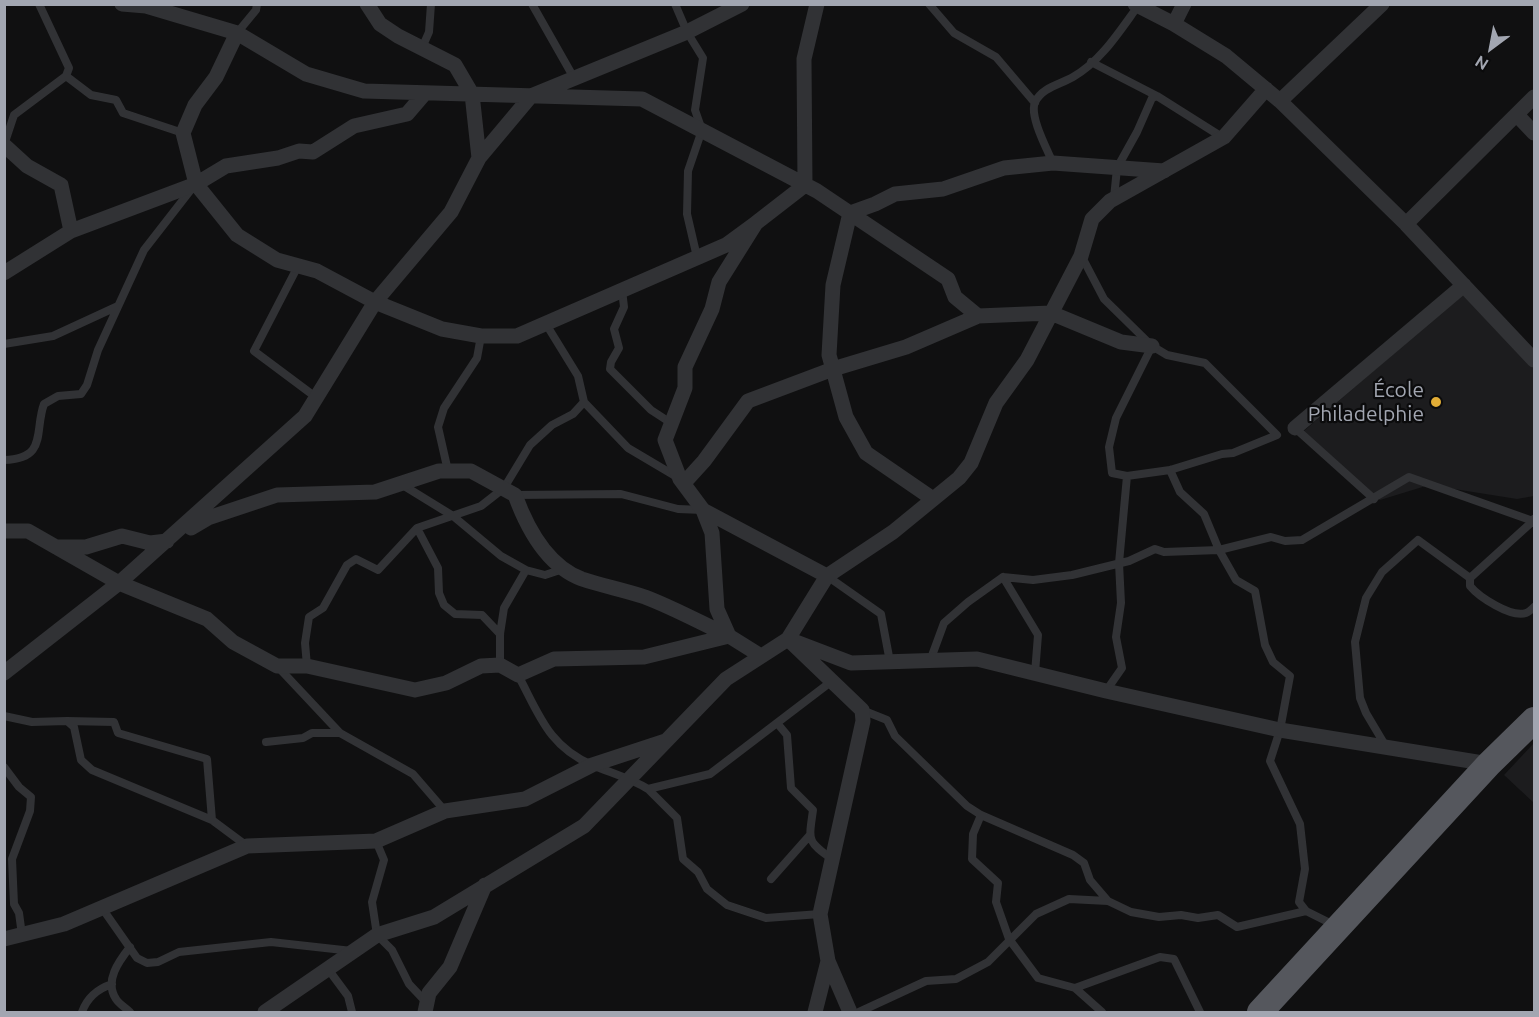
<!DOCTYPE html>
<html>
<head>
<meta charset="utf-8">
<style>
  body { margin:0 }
  #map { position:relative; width:1539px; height:1017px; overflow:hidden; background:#101011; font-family:Ubuntu,sans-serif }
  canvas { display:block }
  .frame { position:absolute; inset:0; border:6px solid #a2a6b1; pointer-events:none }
  .north { position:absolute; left:1461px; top:18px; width:60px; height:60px; -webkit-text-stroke:4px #0b0b0c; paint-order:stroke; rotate:212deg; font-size:16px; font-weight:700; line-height:24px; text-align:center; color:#a2a6b1 }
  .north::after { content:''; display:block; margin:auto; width:21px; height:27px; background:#a2a6b1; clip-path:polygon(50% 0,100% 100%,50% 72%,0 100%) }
</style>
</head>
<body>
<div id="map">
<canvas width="1539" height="1017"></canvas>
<div class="frame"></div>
<div class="north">N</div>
</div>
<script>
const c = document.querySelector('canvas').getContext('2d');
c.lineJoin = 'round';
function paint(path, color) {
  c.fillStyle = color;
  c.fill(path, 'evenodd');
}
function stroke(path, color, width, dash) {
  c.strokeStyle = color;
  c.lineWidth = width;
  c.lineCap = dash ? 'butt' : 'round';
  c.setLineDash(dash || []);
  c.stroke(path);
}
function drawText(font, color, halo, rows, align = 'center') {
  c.font = font + ' Ubuntu,sans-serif';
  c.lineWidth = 4.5;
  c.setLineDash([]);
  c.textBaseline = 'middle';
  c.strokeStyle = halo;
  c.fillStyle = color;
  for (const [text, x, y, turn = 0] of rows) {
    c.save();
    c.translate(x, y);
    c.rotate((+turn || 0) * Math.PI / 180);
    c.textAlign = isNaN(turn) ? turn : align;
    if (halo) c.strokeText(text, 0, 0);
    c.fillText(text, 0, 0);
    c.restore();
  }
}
paint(new Path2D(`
  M1463,294L1534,367V496L1517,499L1429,485L1380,500L1298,436Z
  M1534,743V803L1504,775Z`), '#1c1c1e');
stroke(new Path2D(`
  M532,4L574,78
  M675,4L687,32L703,58L695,110L702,130L688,171L687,214L697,257
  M929,4L954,33L996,57L1035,103
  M237,33L256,10L257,4
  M422,48L429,32L431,4
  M1091,62L1157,96
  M66,76L91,95L116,100L123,113L183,133
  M4,145L14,115L66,76L69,68L39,4
  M1053,163C1047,149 1029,116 1035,102C1043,87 1059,85 1073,77C1101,61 1119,32 1138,6
  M1114,198L1117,168L1137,132L1152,98L1157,96L1222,137
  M1082,257L1104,299L1152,346L1167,355L1205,363L1277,435L1233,453L1222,454L1170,470L1127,476L1112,473L1109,447L1116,418L1152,346
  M298,266L254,351L317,398
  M622,290L624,307L614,329L619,348L611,362L610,369L651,410L671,423
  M546,324L578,376L584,402L628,448L677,477
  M4,344L53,336L118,306
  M1295,428L1374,499
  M4,460C48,459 34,431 44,404L58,396L81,394L87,385L98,350L144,250L193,187
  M1170,470L1180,492L1204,514L1219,550L1236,580L1255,591L1265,645L1273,662L1290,676L1280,730L1270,761L1300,824L1305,869L1299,902L1306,911L1334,925
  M448,471L438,427L444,408L477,358L481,336
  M401,484L453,516L501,556L526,570L545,575L563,569
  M515,495L621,494L678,509L703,510
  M417,528L438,568L439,593L444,605L455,614L482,615L500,634
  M827,576L881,614L890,662
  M1003,577L1038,635L1035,673
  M1470,578V586C1479,597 1511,618 1526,613C1529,612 1532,609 1534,607
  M930,661L944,623L968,602L1003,577L1033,580L1072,575L1129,561L1155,549L1164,552L1219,550L1271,537L1285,541L1302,540L1409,477L1533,521L1534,519
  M500,665V634L504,608L526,570
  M307,666L305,643L309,617L323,608L347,565L356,559L378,570L417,528L481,506L504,488L530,445L552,425L573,414L584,402
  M278,667L340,733L413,774L445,811
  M518,675C539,714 548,746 592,765C611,773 630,778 648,789L710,774L832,681
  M1106,691L1122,668L1116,637L1121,603L1119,563L1127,476
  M862,710L887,720L895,736L967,806L981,815L1073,855L1084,863L1090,880L1108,901
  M4,716L32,722L67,721L74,727L81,760L92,770L212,820L247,846
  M67,721L114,722L118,733L207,759L212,820
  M777,723L787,735L791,788L813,810C809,840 806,841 832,859
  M266,742L303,738L312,733H340
  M1385,745L1366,713L1360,698L1355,642L1366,598L1382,572L1418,540L1470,578L1533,521L1534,523
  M4,767L19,787L31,797L30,811L12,859L14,904L19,913L22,935
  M648,789L677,818L683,859L698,872L707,889L727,905L766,918L820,914
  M981,815L973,834L972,859L998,883L996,902L1009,939L1038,978L1075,988L1102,1012
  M376,841L384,860L372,902L377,935L392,950L409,984L426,1002
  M771,879L810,835
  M102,908L137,958L147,963L158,962L179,952L271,942L352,951
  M130,947C119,961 104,981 116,999C119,1004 126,1008 130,1012
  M328,969L348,996L352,1012
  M1075,988L1160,957L1174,959L1200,1012
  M82,1012C87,998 97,989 112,984
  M859,1012L926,981L956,979L988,962L1036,914L1069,899L1108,901L1131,912L1159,917L1181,915L1198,918L1218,915L1237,927L1306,911`), '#313235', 8);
stroke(new Path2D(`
  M122,4L146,6L237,33L306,74L364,91L642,99L817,191L948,279L955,297L978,316L1051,313L1121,342L1152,346
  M367,4L380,24L398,36L455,65L472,94L479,158
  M1135,4L1174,24L1226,56L1280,101L1406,224L1534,360
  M1174,24L1184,4
  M237,33L216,77L195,105L183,133L196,184L237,235L277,260L317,271L375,302L442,329L481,336H517L726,245L756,223
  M1280,101L1382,4
  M1517,115L1534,133
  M4,145L27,166L61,185L71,231
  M1406,224L1534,97
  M4,273L71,231L196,184L226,166L278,158L299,151L313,152L354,126L407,114L425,93
  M1295,428L1464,285
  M684,483L704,461L748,401L833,369L906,347L978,316
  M933,499L866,453L846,417L829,355L833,285L850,213L875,204L895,194L943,189L1004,168L1053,163L1164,171
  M703,510L827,576
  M191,528L208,518L277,495L375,492L439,471H471L515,495C527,528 547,566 582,579C603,586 624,590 645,597C674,608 701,623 729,636
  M4,531H28L119,583L207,619L233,642L277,666H307L415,690L446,683L481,666L500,665L518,675L554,659L644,657L729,636L761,656
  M56,547H86L122,536L150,543L167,541
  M729,636L717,609L712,533L703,510L680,479L665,440L685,388V367L712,309L719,282L756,223L805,185L804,59L817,4
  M4,673L119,583L305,416L375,302L451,212L479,158L531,96L687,32L742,4
  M4,939L64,924L247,846L376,841L445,811L525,799L592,765L665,741
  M265,1012L377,935L434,917L584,826L726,679L788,639L851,663L977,659L1106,691L1280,730L1489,764
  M425,1012L429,993L450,967L485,885
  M815,1012L828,961
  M850,1012L828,961L820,914L863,721L862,710L788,639L827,576L893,532L959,478L971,463L996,403L1027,360L1081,256L1092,219L1110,201L1224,137L1266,89`), '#313235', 15);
stroke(new Path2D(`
  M1260,1012L1489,764L1534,720`), '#55575d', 26);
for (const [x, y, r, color] of [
  [1436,402,6,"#e2ad36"]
]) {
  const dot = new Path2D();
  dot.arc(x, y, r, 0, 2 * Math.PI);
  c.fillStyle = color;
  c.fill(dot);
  stroke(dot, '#0b0b0c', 2);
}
drawText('21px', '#a2a6b1', '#0b0b0c', [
  ["École",1424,390],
  ["Philadelphie",1424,414]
], 'right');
</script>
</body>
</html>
